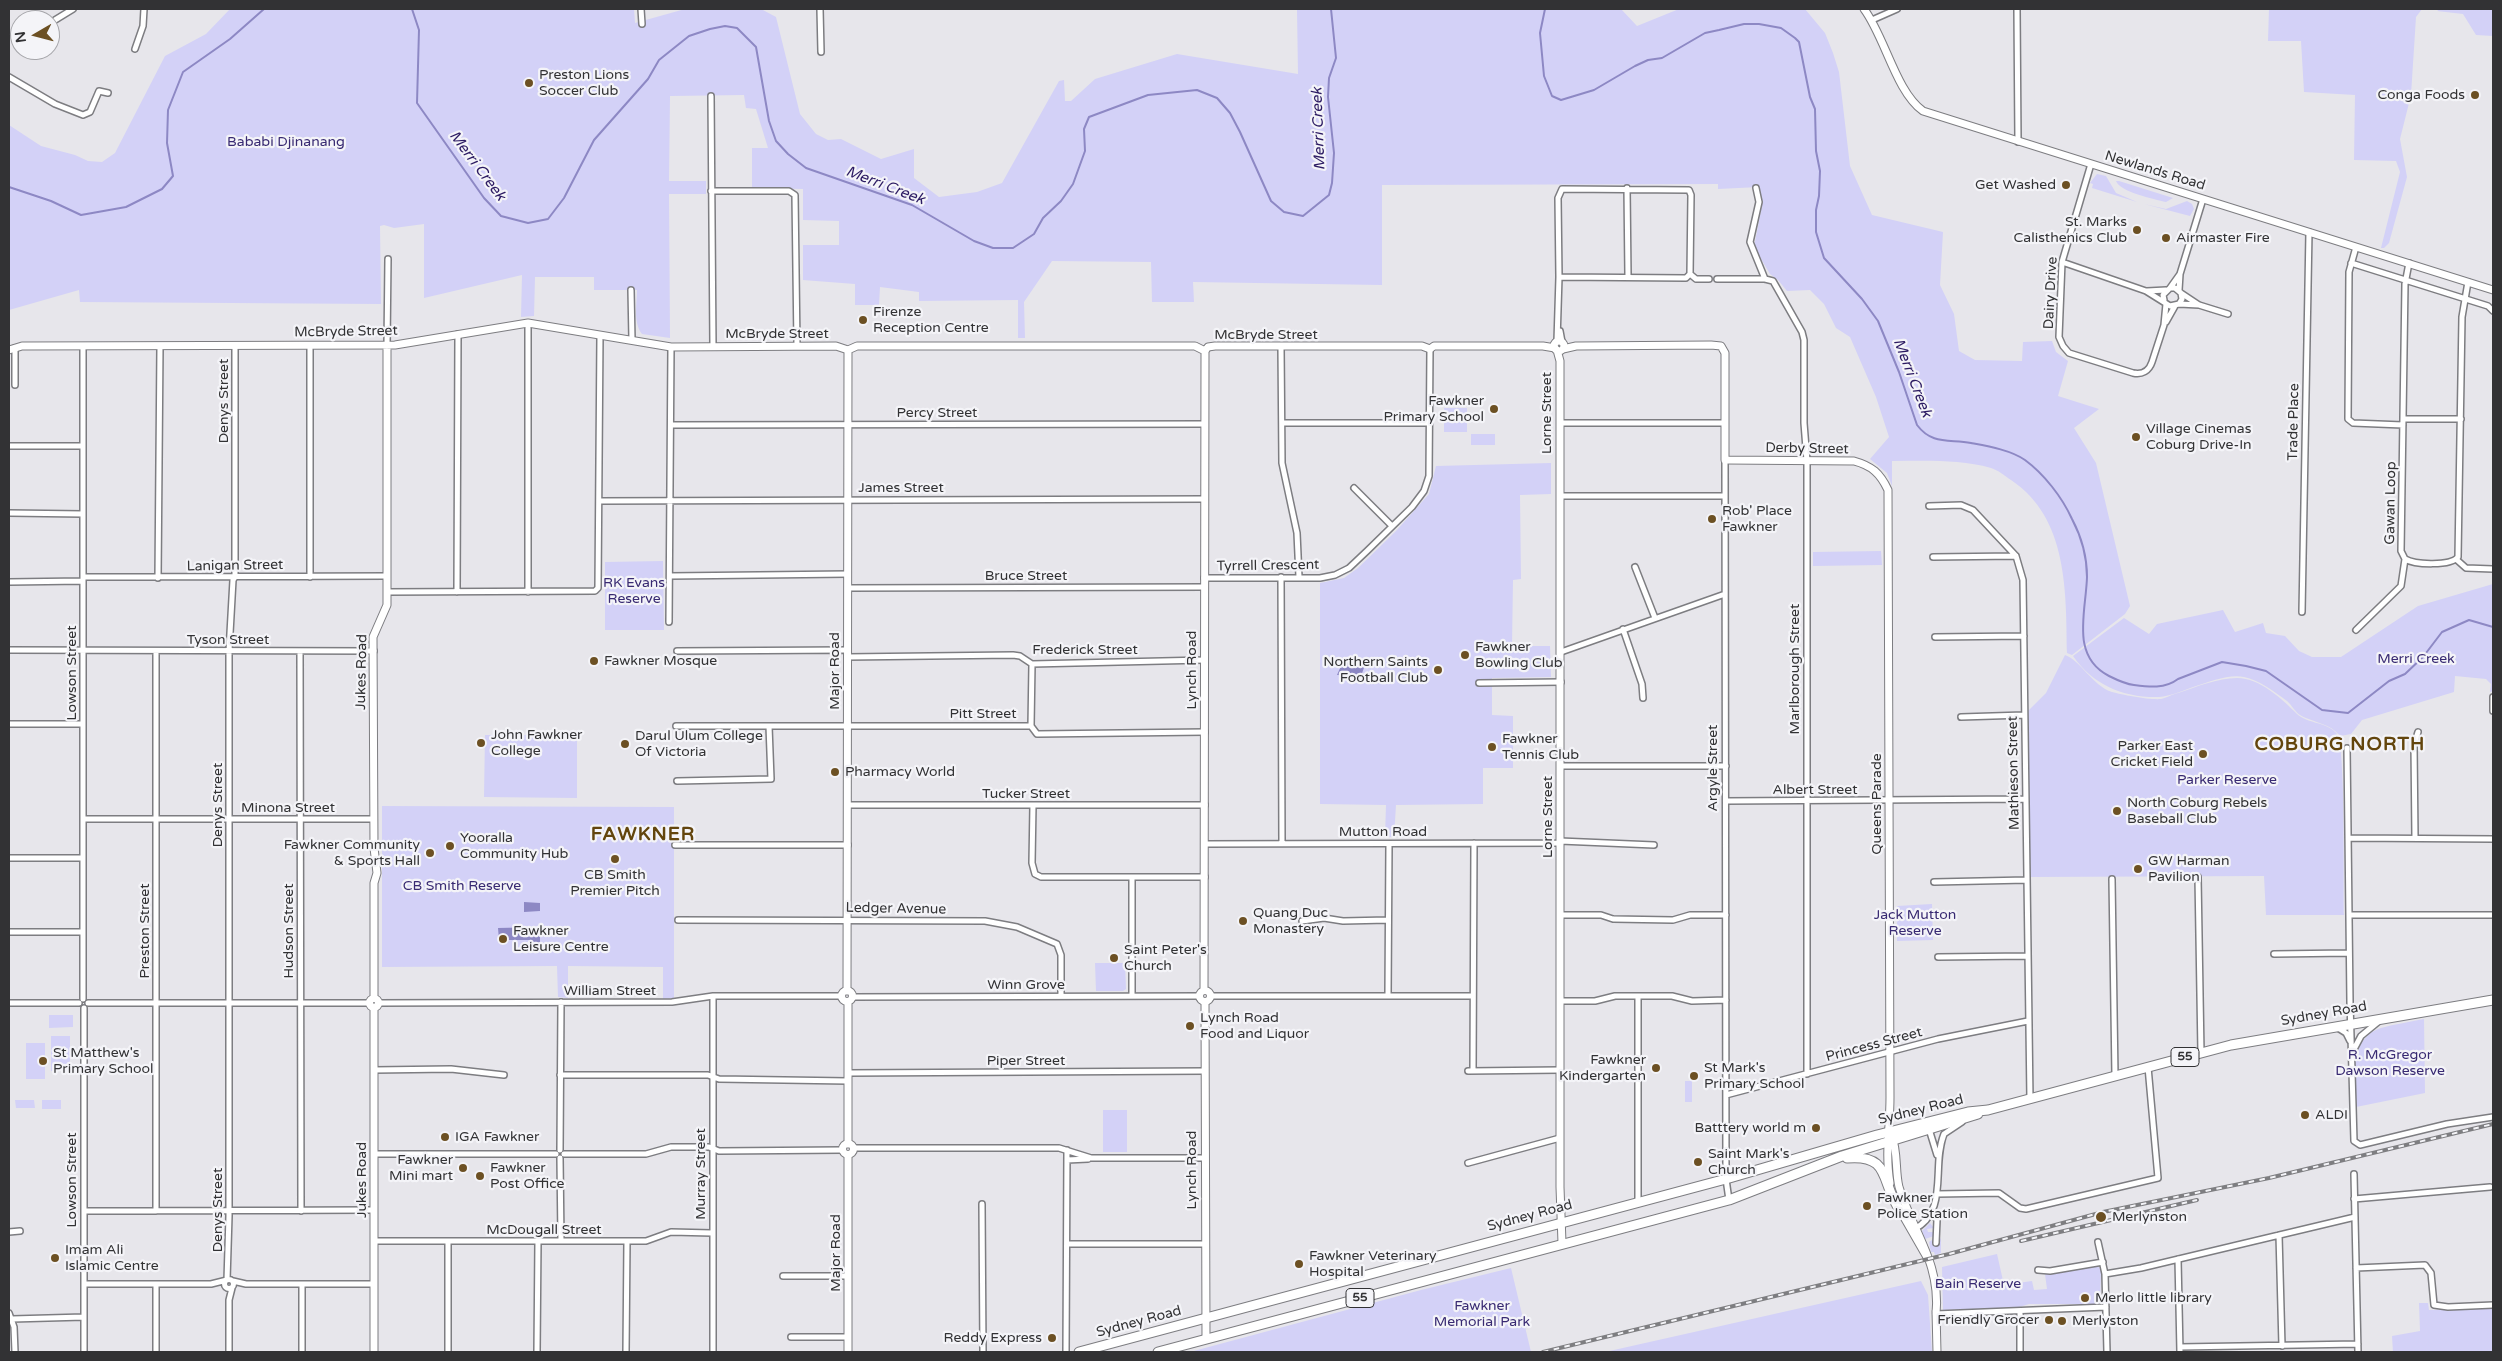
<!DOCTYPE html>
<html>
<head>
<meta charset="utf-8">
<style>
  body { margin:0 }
  #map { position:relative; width:2502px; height:1361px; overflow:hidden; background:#e7e6eb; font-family:"Varela Round",sans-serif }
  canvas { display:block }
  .frame { position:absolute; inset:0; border:10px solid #323234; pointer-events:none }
  .north { position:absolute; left:10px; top:10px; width:50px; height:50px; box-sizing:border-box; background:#f4f4f8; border:1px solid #a6a6aa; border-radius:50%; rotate:262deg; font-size:14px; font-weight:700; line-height:20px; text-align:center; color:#323234 }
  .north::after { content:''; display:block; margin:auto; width:18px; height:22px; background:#6c5023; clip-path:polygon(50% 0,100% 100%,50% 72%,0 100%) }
</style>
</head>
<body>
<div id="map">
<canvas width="2502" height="1361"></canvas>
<div class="frame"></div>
<div class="north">N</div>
</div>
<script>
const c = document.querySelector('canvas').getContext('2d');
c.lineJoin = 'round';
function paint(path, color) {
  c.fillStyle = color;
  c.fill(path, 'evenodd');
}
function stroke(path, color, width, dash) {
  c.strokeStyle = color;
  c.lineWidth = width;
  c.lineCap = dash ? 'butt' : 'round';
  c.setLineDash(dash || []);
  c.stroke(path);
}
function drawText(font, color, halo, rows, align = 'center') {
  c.font = font + ' "Varela Round",sans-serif';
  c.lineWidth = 4.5;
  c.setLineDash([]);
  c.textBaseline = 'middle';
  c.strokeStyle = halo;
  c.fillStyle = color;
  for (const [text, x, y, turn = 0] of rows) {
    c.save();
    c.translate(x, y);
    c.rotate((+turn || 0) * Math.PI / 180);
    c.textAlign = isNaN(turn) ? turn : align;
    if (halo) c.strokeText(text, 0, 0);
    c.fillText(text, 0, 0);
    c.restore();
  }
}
paint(new Path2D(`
  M230,9H634L635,23L685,9H761L776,17L800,114L816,134L828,140L841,139L881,159L914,149V178L939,197L977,192L1002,183L1059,81L1064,80L1065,101H1071L1095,79L1177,54L1298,74L1297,9H1621L1637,26L1679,9H1805L1825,33L1833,53L1839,72L1850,166L1872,215L1943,232L1940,285L1954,314L1959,351L1975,360L2022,361L2023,342L2052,341L2056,352L2068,361L2058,396L2099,409L2074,428L2096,463L2130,606L2125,614L2072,655L2067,653C2066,591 2068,518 2011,480C2005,476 1998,470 1991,468C1959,459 1925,461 1892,461V486L1887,473L1870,459L1889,437L1876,397L1850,337L1836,328L1824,304L1810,290L1787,291L1778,280L1770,274L1754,247L1762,205L1759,187L1718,189V184L1382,185V285L1193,282L1194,302H1152L1151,262L1052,261L1024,302L1025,338H1018V300L919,301V292L880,287L879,305H855V284L803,280V245H839V221L803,220V189L752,188V148H768L756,109L746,108L744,95L670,96L669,181H706V194H669L670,338L642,334C633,322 637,304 637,290H594V277H535L534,316L521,317L522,275L424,298V224L394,228L384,225L380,226L381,304L80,302L79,290L9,310V125L41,146L75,155L88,161L102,162L115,153L165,56L206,34Z
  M2269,9H2422L2416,17L2411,95L2400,139L2407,177L2389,243L2384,248H2381L2400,172L2396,161L2354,160L2355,95L2304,92L2301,41H2268Z
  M2440,9H2493V36L2476,35L2463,14L2437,11Z
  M2097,174L2106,176L2116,193L2137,202L2092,188L2093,184L2090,183Z
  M2116,181H2119L2173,198L2166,202C2154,199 2120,192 2116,181Z
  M2187,201L2192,204L2194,209L2190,216L2144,204L2166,209Z
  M1444,408H1467V432H1444Z
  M1471,434H1495V445H1471Z
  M1551,463V494L1520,495L1521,579L1513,580L1512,646H1550L1551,677L1492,678V715L1513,716V768H1483V804L1396,805L1394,837H1385L1386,805L1320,804V583L1344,578L1358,568L1396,531L1429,494L1436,466Z
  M1881,551L1882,565L1813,566V552Z
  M663,561L664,630H605V562Z
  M2493,584V691L2490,692L2491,684L2486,679L2455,676L2454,692L2362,720L2351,734L2340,736C2330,723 2314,723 2300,715C2295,712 2292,705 2287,701C2275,692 2259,680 2244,677C2228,674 2210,682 2196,686C2185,690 2170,696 2159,697C2124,698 2093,685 2073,656L2124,618L2149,634L2157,624L2223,610L2235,632L2263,623L2266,633L2285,636L2299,651L2312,657H2341L2418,606Z
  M2065,655C2080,660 2093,686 2112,692C2123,695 2149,700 2161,699C2166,698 2173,694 2178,693C2196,687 2218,678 2237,678C2260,678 2282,699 2297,714C2308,724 2328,722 2337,734C2346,747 2343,889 2344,915H2266L2264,876L2029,877L2027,712L2046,693Z
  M485,735H577V798L484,797Z
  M382,804V806L674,807V998L663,999V967L568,966V998L558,997L557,966L382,967Z
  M1932,904L1933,940L1897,941V906Z
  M1095,963H1125L1126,989L1123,991H1096Z
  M49,1015H73V1027L49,1028Z
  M2424,1019L2425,1093L2356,1107C2355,1081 2347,1039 2381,1028C2395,1024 2410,1022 2424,1019Z
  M51,1036H70V1070L51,1071Z
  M45,1043V1079H26V1043Z
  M1685,1081H1692V1102H1685Z
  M15,1100H34L35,1108H16Z
  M42,1100H61V1109H42Z
  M1103,1110H1127V1152H1103Z
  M1930,1223L1934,1228L1927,1229L1928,1232H1934V1236L1925,1239L1922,1231Z
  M1941,1238V1253L1935,1255L1934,1252H1931L1929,1242L1932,1240L1933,1244L1937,1245Z
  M1997,1254L2004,1285L2032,1281L2034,1290L2047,1289L2045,1274L2097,1265L2101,1270L2100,1304H2029L2016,1308L1943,1310L1942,1267Z
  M1511,1268L1531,1352H1190L1421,1290Z
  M1921,1281L1928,1295L1932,1352H1605Z
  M2419,1303H2428L2429,1310L2493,1308V1352H2393L2392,1336L2420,1331Z`), '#d3d1f7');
paint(new Path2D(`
  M1345,657L1353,663L1365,665L1361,676L1337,675Z
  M524,902L540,903V911L524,912Z
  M540,927V949L529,950V940H499L498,928Z`), '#8d88c4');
stroke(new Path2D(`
  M412,9L419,30L417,103L484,198L501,216L528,223L548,219L564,198L594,140L648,79L659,60L689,36L710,29L725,26L737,28L756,47L769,121L776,141L788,154L806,168L912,205L974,241L993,248H1013L1034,234L1043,218L1061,201L1073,184L1085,151L1084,129L1089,117L1148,95L1197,90L1217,98L1230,113L1240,132L1271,201L1284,212L1303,216L1329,195L1332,183L1334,153L1328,97L1329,78L1336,58L1331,9
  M1545,9L1540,33L1544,76L1552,96L1561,100L1594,90L1635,66L1648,60L1662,58L1705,33L1719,30L1744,24H1759L1781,28L1795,38L1799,42L1810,97L1815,109L1816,151L1820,171L1819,196L1816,210V232L1824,258L1862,299L1878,321L1899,372L1917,425C1932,445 1949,439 1971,443C1987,446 2011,450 2025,460C2044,474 2062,497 2072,519C2081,536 2087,557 2087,577C2086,612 2070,656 2109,676C2117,680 2125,684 2134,685C2149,687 2165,689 2178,679L2222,662L2246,666L2266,671L2322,710L2348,713L2389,681L2405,674L2423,657L2442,632L2469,620L2493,627
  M9,187L51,201L81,215L126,207L162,189L173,176L167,143L168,110L183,72L230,39L264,9`), '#8d88c4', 2);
const street = new Path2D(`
  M641,9L642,24
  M820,9L821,52
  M2017,9L2018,142
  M55,20L73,9
  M1872,20L1897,9
  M135,49L143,26L144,9
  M9,77L55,104L83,115L90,112L99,91L108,93
  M711,96L713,347
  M2091,164L2062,262L2059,337L2063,346L2069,353L2133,373C2142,375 2149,371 2152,362L2164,325L2166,304
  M1627,188L1628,276
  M1756,188L1759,202L1750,242L1765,279
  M711,191H789L795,195L797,346
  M2356,247L2349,272L2348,419L2353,423L2403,425
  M2062,262L2146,291L2170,306L2179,304L2182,299L2181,293L2175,288H2170L2163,295L2164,300
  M2351,263L2488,306L2493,311
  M2409,263L2405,284L2401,551L2405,559C2415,565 2451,566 2458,557L2462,317L2468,282
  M1690,274L1696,279H1709
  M1559,277L1686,278L1690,274
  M1717,279H1765L1773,281L1802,332L1804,340V423L1807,461V1074
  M2170,288L2180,274L2203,199
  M631,290L632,340
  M2179,290L2180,274
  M2147,291L2166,290
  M2181,293L2199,305L2228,314
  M2179,304L2199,305
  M2166,322L2175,306
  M528,323V592
  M1560,331L1562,342
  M1557,341L1559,277L1558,198L1562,189L1689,190L1691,195L1690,274
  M387,346L388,259
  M83,347V999
  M1281,347L1282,463L1297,533L1299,577
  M15,385V348
  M2403,419H2461
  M1282,423H1429
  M1560,423H1725
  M671,425L1204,424
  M9,446H83
  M1725,460L1726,1179L1729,1200
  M1354,488L1392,526
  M1560,496H1725
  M599,501L1204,499
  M1929,506L1961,505L1973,510L2016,556L2023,580L2030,1099
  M9,513L83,514
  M1933,557L2016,556
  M2457,560L2466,568L2493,569
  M1635,567L1655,618
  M670,576L848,574
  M83,577L387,576
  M310,577V346
  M1281,577L1282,844
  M158,578L160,346
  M1204,578H1320L1335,575L1349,568L1367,551L1412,507L1424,491L1429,476L1430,349
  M9,582L83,581
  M848,588L1205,587
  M387,592L595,591L598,588L600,335
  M457,592L458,334
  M2302,612L2309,232
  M669,622L671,347
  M1623,629L1642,684L1643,698
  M2356,630L2401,586L2405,559
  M1935,637L2024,636
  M9,650L374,651
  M156,651V1211
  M300,651L301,1211
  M677,651L848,650
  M1561,652L1725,594
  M847,657L1013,655L1020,656L1032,664L1205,660
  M1479,683L1561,682
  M2493,697V711
  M1961,717L2024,715
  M9,724H83
  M676,726H1031L1037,734L1205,732
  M1031,726L1032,664
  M2347,748L2350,1002L2354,1141L2360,1145L2447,1124L2493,1117
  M1561,766H1726
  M677,781L771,779L769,726
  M1726,801L2025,799
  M847,805H1205
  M1033,805L1032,863L1035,874L1041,877H1205
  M83,819H374
  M2348,838L2493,839
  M2415,838L2414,745L2418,732
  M1560,841L1654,845
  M1205,844L1560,843
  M675,845H848
  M9,858H83
  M2198,877L2201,1053
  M2112,879L2115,1076
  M1934,882L2027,880
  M1561,915H1601L1613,919L1673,920L1690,915H1726
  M2349,915H2493
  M678,920L985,921L1017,927L1057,944L1061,955V996
  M1302,921L1324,918L1343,921L1388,920
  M9,932H83
  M2274,954L2349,953
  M1938,957L2028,956
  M1388,995L1389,844
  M1132,996V877
  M1211,996H1473
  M1638,996V1201
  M853,997L1199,996
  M1560,1001H1595L1615,996H1672L1692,1001L1726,1000
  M9,1003H79
  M88,1003H369
  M378,1003L672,1002L713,996H842
  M84,1008V1352
  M2338,1028L2346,1033L2350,1041
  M2353,1051L2361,1036L2378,1022
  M374,1070L451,1069L504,1075
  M1468,1071L1560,1070
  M1473,1071L1474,843
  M848,1073L1205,1071
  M560,1075H708L719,1079L848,1081
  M1726,1095L1938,1039L2028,1021
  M1929,1129L1937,1155
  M853,1148H1059L1091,1158H1205
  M560,1150L561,1002
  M374,1154H556
  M564,1154H646L671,1147H709L719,1151L842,1150
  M560,1158L561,1241
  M1067,1160L1088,1159
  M1468,1163L1560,1138
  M2354,1174L2358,1352
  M1937,1194L1999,1193L2020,1208L2026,1209L2158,1178L2148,1067
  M2354,1199L2490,1187
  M982,1204L983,1352
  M84,1211L374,1210
  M1932,1213L1937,1220L1936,1243
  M1913,1230C1950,1211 1931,1167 1944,1134L1962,1122
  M9,1232L20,1231
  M2279,1235L2282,1346
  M374,1241H646L671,1232L712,1233
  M448,1241V1352
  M2098,1242L2105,1274L2107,1352
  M1067,1244H1205
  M2178,1259L2180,1352
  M2356,1268L2425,1265L2431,1273L2434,1305L2448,1307L2493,1305
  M2038,1270L2050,1271L2103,1262
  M2105,1274L2141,1268L2355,1217
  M783,1276H848
  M224.5 1284a4.5 4.5 0 1 1 9 0a4.5 4.5 0 1 1-9 0Z
  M227,1280L229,1216V651L233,580L235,577V346
  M233,1281L246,1284H374
  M84,1284H211L227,1280
  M156,1284V1352
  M302,1284V1352
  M2020,1311V1352
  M9,1313L14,1327L15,1352
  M1936,1314L2106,1307
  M12,1319L84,1317
  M791,1337H848
  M2180,1347L2358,1344
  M229,1352V1300L232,1288
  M537,1352L538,1241
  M626,1352L627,1241
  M713,1352V996
  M1066,1352L1067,1150`);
const secondary = new Path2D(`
  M1864,9C1885,37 1896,92 1923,111L2493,290
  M1554 346a5 5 0 1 1 10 0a5 5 0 1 1-10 0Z
  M1563,349L1576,346L1711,345L1721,346L1725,353V460L1854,461C1872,466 1880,473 1888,490L1890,1097C1890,1127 1885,1154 1890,1183
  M9,350L22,346L395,345L528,323L671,347L836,346L848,350L857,346H1195L1205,351L1208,347L1215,346H1422L1430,349L1434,346H1543L1555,348
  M1557,350L1560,361V1187L1562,1243
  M1204,990L1205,351
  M1199.5 996a5.5 5.5 0 1 1 11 0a5.5 5.5 0 1 1-11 0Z
  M841.5 996a5.5 5.5 0 1 1 11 0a5.5 5.5 0 1 1-11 0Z
  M847,991L848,350
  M374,998V883L377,873L374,848L373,637L387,605V346
  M369.5 1003a4.5 4.5 0 1 1 9 0a4.5 4.5 0 1 1-9 0Z
  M848,1002V1144
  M1205,1002L1206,1339
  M374,1007V1352
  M1892,1137C1898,1152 1895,1171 1899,1187C1913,1232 1941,1263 1936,1314
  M842.5 1149a5.5 5.5 0 1 1 11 0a5.5 5.5 0 1 1-11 0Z
  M848,1155V1352
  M1897,1205L1928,1259
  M1936,1311L1937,1352`);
const highway = new Path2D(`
  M1847,1158C1892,1154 1880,1183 1900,1210
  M1079,1352L1726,1179L1877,1135L1968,1112L1988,1110L2231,1045L2493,1000
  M1158,1352L1729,1200L1842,1156L1978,1114`);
stroke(street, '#7d7d81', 8);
stroke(secondary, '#7d7d81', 9);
stroke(highway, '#7d7d81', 11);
stroke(street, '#fff', 5);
stroke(secondary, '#fff', 7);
stroke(highway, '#fff', 9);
const rail = new Path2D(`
  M2021,1241L2197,1200
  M1543,1352L1949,1254L2103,1212L2269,1178L2493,1124`);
stroke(rail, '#7e7e81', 4);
stroke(rail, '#f4f4f8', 2, [5.5]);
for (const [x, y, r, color] of [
  [529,83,5,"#6c5023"],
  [2475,95,5,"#6c5023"],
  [2066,185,5,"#6c5023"],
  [2137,230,5,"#6c5023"],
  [2166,238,5,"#6c5023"],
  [863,320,5,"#6c5023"],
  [1494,409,5,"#6c5023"],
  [2136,437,5,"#6c5023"],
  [1712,519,5,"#6c5023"],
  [1465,655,5,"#6c5023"],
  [594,661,5,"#6c5023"],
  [1438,670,5,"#6c5023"],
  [481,743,5,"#6c5023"],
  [625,744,5,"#6c5023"],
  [1492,747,5,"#6c5023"],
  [2203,754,5,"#6c5023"],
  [835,772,5,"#6c5023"],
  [2117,811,5,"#6c5023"],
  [450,846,5,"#6c5023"],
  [430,853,5,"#6c5023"],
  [615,859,5,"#6c5023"],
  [2138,869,5,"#6c5023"],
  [1243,921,5,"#6c5023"],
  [503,939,5,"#6c5023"],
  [1114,958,5,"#6c5023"],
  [1190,1026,5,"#6c5023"],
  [43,1061,5,"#6c5023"],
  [1656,1068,5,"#6c5023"],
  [1694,1076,5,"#6c5023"],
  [2305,1115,5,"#6c5023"],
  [1816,1128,5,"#6c5023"],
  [445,1137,5,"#6c5023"],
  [1698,1162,5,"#6c5023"],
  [463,1168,5,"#6c5023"],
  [480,1176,5,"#6c5023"],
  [1867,1206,5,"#6c5023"],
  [2101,1217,6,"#6c5023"],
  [55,1258,5,"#6c5023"],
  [1299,1264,5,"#6c5023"],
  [2085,1298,5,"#6c5023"],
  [2049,1320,5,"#6c5023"],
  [2062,1321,5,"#6c5023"],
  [1052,1338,5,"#6c5023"]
]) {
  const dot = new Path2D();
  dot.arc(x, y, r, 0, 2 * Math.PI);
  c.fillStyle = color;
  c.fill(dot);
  stroke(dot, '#f4f4f8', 2);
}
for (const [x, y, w] of [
  [2185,1057,28],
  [1360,1298,28]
]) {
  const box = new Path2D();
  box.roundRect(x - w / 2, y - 9.5, w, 19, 4);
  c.fillStyle = '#f4f4f8';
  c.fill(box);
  stroke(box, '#323234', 1);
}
drawText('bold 12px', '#323234', null, [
  ["55",2185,1057],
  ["55",1360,1298]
]);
drawText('14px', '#323234', '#f4f4f8', [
  ["Preston Lions",539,75],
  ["Soccer Club",539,91],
  ["Conga Foods",2465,95,"right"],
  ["Get Washed",2056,185,"right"],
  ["St. Marks",2127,222,"right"],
  ["Calisthenics Club",2127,238,"right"],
  ["Airmaster Fire",2176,238],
  ["Firenze",873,312],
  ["Reception Centre",873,328],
  ["Fawkner",1484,401,"right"],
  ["Primary School",1484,417,"right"],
  ["Village Cinemas",2146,429],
  ["Coburg Drive-In",2146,445],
  ["Rob' Place",1722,511],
  ["Fawkner",1722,527],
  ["Fawkner",1475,647],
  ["Bowling Club",1475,663],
  ["Fawkner Mosque",604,661],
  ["Northern Saints",1428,662,"right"],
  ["Football Club",1428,678,"right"],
  ["John Fawkner",491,735],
  ["College",491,751],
  ["Darul Ulum College",635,736],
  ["Of Victoria",635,752],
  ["Fawkner",1502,739],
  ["Tennis Club",1502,755],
  ["Parker East",2193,746,"right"],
  ["Cricket Field",2193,762,"right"],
  ["Pharmacy World",845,772],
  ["North Coburg Rebels",2127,803],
  ["Baseball Club",2127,819],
  ["Yooralla",460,838],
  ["Community Hub",460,854],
  ["Fawkner Community",420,845,"right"],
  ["& Sports Hall",420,861,"right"],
  ["GW Harman",2148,861],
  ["Pavilion",2148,877],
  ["CB Smith",615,875,"center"],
  ["Premier Pitch",615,891,"center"],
  ["Quang Duc",1253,913],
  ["Monastery",1253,929],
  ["Fawkner",513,931],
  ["Leisure Centre",513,947],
  ["Saint Peter's",1124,950],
  ["Church",1124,966],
  ["Lynch Road",1200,1018],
  ["Food and Liquor",1200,1034],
  ["St Matthew's",53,1053],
  ["Primary School",53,1069],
  ["Fawkner",1646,1060,"right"],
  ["Kindergarten",1646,1076,"right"],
  ["St Mark's",1704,1068],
  ["Primary School",1704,1084],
  ["ALDI",2315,1115],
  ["Batttery world m",1806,1128,"right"],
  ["IGA Fawkner",455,1137],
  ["Saint Mark's",1708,1154],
  ["Church",1708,1170],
  ["Fawkner",453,1160,"right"],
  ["Mini mart",453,1176,"right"],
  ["Fawkner",490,1168],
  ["Post Office",490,1184],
  ["Fawkner",1877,1198],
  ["Police Station",1877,1214],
  ["Merlynston",2112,1217],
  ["Imam Ali",65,1250],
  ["Islamic Centre",65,1266],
  ["Fawkner Veterinary",1309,1256],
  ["Hospital",1309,1272],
  ["Merlo little library",2095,1298],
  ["Friendly Grocer",2039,1320,"right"],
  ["Merlyston",2072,1321],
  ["Reddy Express",1042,1338,"right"]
], 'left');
drawText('14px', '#382a72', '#f4f4f8', [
  ["Bababi Djinanang",286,142],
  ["RK Evans",634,583],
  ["Reserve",634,599],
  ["Merri Creek",2416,659],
  ["Parker Reserve",2227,780],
  ["CB Smith Reserve",462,886],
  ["Jack Mutton",1915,915],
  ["Reserve",1915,931],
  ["R. McGregor",2390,1055],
  ["Dawson Reserve",2390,1071],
  ["Bain Reserve",1978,1284],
  ["Fawkner",1482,1306],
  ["Memorial Park",1482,1322]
]);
drawText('14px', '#323234', '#f4f4f8', [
  ["Newlands Road",2155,171,17],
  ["Dairy Drive",2051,293,-87],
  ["McBryde Street",346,332,-1],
  ["McBryde Street",777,334],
  ["McBryde Street",1266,335],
  ["Denys Street",224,401,-90],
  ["Percy Street",937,413],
  ["Lorne Street",1547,413,-90],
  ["Trade Place",2294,422,-89],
  ["Derby Street",1807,449,1],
  ["James Street",901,488],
  ["Gawan Loop",2391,503,-89],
  ["Lanigan Street",235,566,-1],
  ["Tyrrell Crescent",1268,566,-1],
  ["Bruce Street",1026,576],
  ["Tyson Street",228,640],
  ["Frederick Street",1085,650],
  ["Marlborough Street",1795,669,-90],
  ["Lynch Road",1192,670,-90],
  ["Major Road",835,671,-90],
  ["Jukes Road",362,672,-89],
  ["Lowson Street",72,673,-90],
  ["Pitt Street",983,714],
  ["Argyle Street",1713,768,-90],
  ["Mathieson Street",2014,773,-91],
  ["Albert Street",1815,790],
  ["Tucker Street",1026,794],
  ["Queens Parade",1877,804,-90],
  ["Denys Street",218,805,-90],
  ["Minona Street",288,808],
  ["Lorne Street",1548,817,-90],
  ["Mutton Road",1383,832],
  ["Ledger Avenue",896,909,1],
  ["Preston Street",145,931,-90],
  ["Hudson Street",289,931,-90],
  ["Winn Grove",1026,985],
  ["William Street",610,991],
  ["Sydney Road",2324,1014,-10],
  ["Princess Street",1874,1045,-15],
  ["Piper Street",1026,1061],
  ["Sydney Road",1921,1110,-14],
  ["Lynch Road",1192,1170,-90],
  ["Murray Street",701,1174,-90],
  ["Lowson Street",72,1180,-90],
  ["Jukes Road",362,1180,-90],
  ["Denys Street",218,1210,-90],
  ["Sydney Road",1530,1216,-15],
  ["McDougall Street",544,1230],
  ["Major Road",836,1253,-90],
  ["Sydney Road",1139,1322,-15]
]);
drawText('italic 15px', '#2c1b63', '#f4f4f8', [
  ["Merri Creek",1319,129,-92],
  ["Merri Creek",477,166,53],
  ["Merri Creek",885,186,21],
  ["Merri Creek",1912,378,69]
]);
c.letterSpacing = '1px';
drawText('bold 19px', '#63450d', '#f4f4f8', [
  ["COBURG NORTH",2340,745],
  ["FAWKNER",643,835]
]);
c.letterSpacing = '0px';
</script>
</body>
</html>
